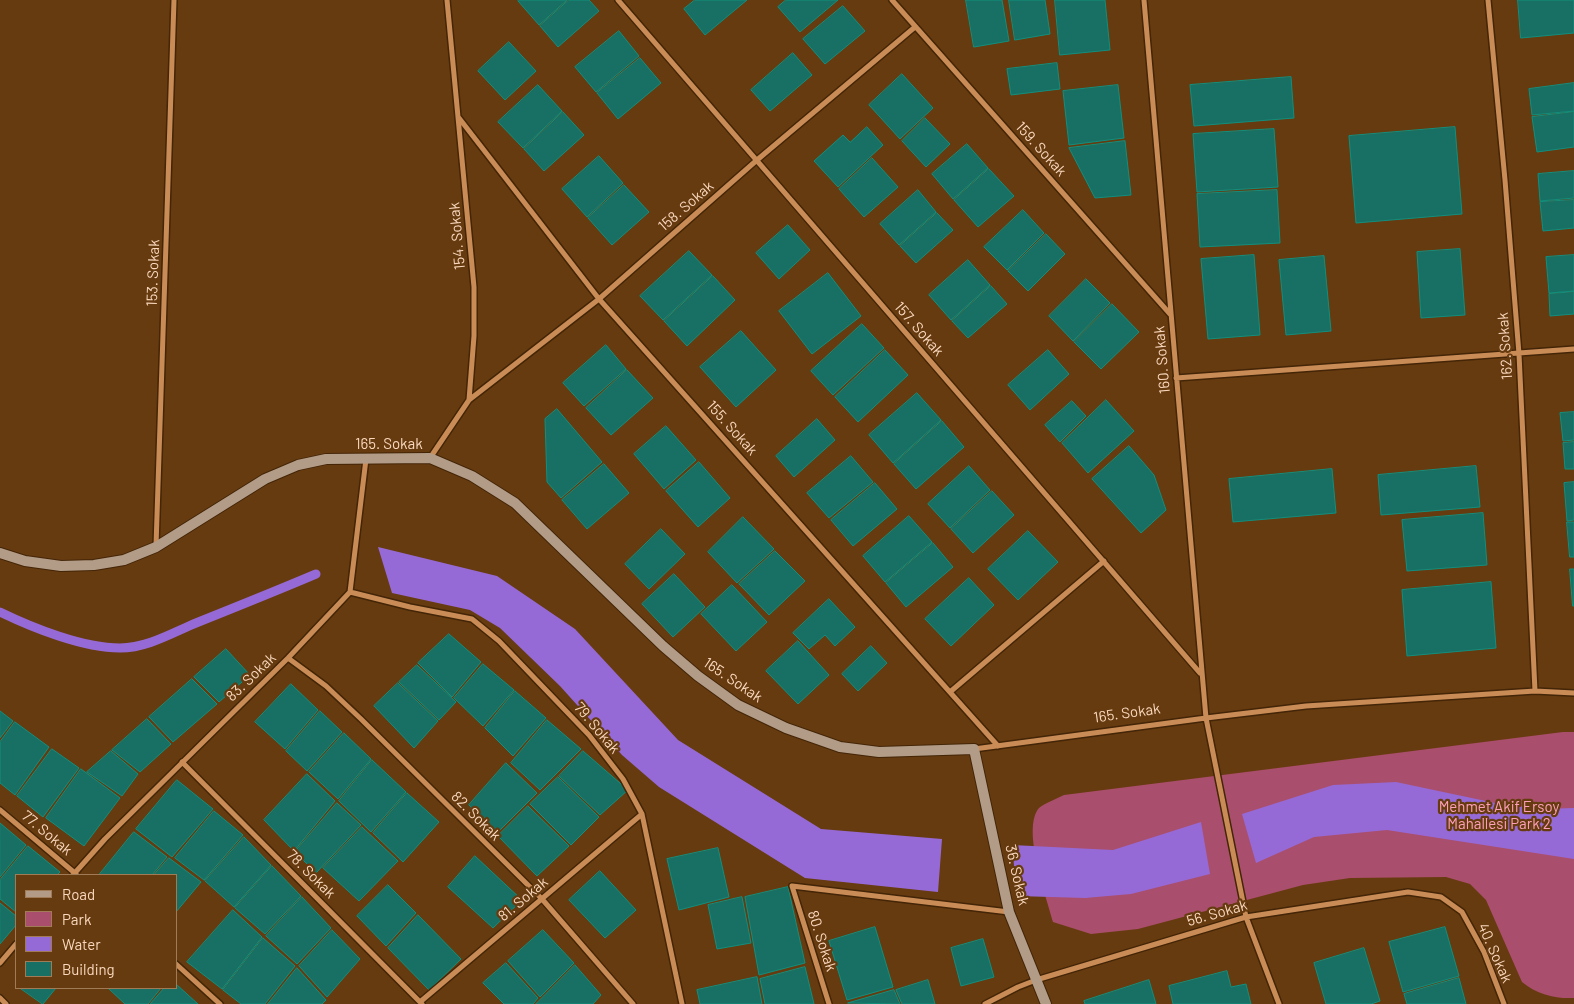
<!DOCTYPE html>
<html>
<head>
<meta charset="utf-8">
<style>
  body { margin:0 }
  #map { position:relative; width:1574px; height:1004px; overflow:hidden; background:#673b10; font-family:Barlow,sans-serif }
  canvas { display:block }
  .legend { position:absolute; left:15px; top:874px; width:162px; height:115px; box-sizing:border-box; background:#673b10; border:1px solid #a17a56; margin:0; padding:6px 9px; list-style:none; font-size:15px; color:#f9d8be }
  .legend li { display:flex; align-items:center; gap:10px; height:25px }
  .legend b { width:25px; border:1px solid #a17a56 }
</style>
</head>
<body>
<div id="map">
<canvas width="1574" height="1004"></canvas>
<ul class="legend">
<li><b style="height:6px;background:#b29c87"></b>Road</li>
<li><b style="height:14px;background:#aa4e6d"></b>Park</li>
<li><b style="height:14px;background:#966ad6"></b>Water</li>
<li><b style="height:14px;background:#177063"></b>Building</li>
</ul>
</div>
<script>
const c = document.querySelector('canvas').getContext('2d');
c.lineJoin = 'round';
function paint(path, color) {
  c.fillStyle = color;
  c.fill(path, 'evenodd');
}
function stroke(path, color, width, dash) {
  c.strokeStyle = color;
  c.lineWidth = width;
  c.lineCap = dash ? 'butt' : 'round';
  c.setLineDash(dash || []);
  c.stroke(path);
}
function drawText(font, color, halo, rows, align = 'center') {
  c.font = font + ' Barlow,sans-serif';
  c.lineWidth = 4.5;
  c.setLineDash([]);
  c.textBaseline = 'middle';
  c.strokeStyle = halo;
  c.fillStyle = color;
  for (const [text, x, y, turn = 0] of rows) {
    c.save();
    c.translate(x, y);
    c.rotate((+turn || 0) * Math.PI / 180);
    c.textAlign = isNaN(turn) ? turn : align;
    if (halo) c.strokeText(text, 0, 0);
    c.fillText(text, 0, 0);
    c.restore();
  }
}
paint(new Path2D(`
  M1563,732H1574V998C1556,999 1536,994 1522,982L1486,900L1470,884L1446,877L1350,878L1303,885L1138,929L1091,934L1053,922C1047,898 1021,829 1039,808C1043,804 1058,798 1064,795Z`), '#aa4e6d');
paint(new Path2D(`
  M378,547L497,576L575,629L678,740L821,829L942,839L938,892L805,878L659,787L622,755L560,686L500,628L470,610L392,593Z
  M1396,782L1500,804L1541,809L1574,808V859L1387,830L1314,837L1256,863L1242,814L1333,785Z
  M1201,822L1210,874L1131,894L1085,898L1017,896L1012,845L1113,850Z`), '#966ad6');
stroke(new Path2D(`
  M0,612C33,628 83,648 120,648C147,648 172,633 196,623C236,607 276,591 316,574`), '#966ad6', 9);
const building = new Path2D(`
  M519,0H567L539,25L518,1Z
  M569,0H589L599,11L558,47L540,26Z
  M695,0H747L705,35L684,9Z
  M786,0H838L800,32L778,7Z
  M966,0H1002L1009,41L974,47Z
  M1009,0H1045L1050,34L1015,40Z
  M1055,0H1105L1110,50L1060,55Z
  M1518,0H1574V33L1521,38Z
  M843,6L865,31L825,64L803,39Z
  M619,31L639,56L596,92L575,67Z
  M509,42L536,71L505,100L478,71Z
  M793,53L812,75L770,111L751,90Z
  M640,58L661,83L618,119L597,93Z
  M1057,63L1060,89L1011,95L1007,69Z
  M902,74L933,108L900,139L869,105Z
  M1291,77L1294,118L1194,126L1190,85Z
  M1574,83V111L1532,115L1529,89Z
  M538,85L562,111L523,148L498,122Z
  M1118,85L1124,138L1069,145L1063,91Z
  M563,112L584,135L544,171L524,149Z
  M1574,112V147L1537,152L1532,117Z
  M925,118L950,144L926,167L902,141Z
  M867,127L883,145L838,187L814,161L843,135L850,142Z
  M1455,127L1462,214L1356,223L1349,136Z
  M1274,129L1278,187L1197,192L1193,134Z
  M1125,141L1131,195L1095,198L1069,148Z
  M967,144L988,168L953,199L932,174Z
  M599,156L623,183L587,217L562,189Z
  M872,158L898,187L864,217L839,189Z
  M989,169L1014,196L978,227L954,200Z
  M1574,171V198L1540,201L1538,174Z
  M624,185L649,212L612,245L588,218Z
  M918,190L936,212L899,245L880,224Z
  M1277,190L1280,243L1200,247L1197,194Z
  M1574,200V228L1543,231L1540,202Z
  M1023,210L1044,233L1007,270L984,247Z
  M937,213L953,230L916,263L900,246Z
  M788,225L810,250L779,279L756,253Z
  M1046,234L1065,254L1028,291L1008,271Z
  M1460,249L1465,315L1421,318L1417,252Z
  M689,251L712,275L663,320L640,296Z
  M1254,255L1260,335L1208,339L1201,259Z
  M1574,255V291L1549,293L1546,257Z
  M1324,256L1331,331L1286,335L1279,260Z
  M968,260L990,285L951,320L929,295Z
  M828,273L861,316L812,354L779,311Z
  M713,276L735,300L687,346L664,321Z
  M1086,279L1110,303L1073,341L1049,316Z
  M991,286L1007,304L968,338L952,321Z
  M1574,292V314L1550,316L1549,294Z
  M1112,304L1139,332L1101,369L1074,342Z
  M862,324L884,348L833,395L811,371Z
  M741,331L776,370L736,407L700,367Z
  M606,345L626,369L584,406L563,383Z
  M885,350L908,375L858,422L835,397Z
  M1048,350L1069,374L1030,410L1008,385Z
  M627,370L653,398L611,435L586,408Z
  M917,393L941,420L893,463L869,435Z
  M1106,400L1134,431L1088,473L1062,443Z
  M1072,401L1086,416L1060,442L1045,425Z
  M557,409L602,462L561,498L547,482L545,419Z
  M1574,412V440L1563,441L1560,413Z
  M817,419L835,440L794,477L776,456Z
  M942,421L964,447L916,489L894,464Z
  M666,426L696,460L664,489L634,454Z
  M1574,442V469H1565L1563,443Z
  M1129,446L1154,475L1166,510L1141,533L1092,479Z
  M851,456L873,482L829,518L807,493Z
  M699,462L730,498L698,527L666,491Z
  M604,464L629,493L587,529L562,500Z
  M969,466L990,490L950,528L928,504Z
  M1476,466L1480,507L1381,515L1378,475Z
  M1332,469L1336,513L1233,522L1229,479Z
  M1574,482V520L1567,521L1564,483Z
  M875,483L897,509L853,546L831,520Z
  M992,491L1014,515L973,553L951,529Z
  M1483,513L1487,565L1407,571L1402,520Z
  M909,516L932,542L885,582L863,556Z
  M743,517L774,549L737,583L708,552Z
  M1567,522H1574V557H1570Z
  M661,529L685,554L649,589L625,564Z
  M1028,531L1058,562L1018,600L988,569Z
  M933,543L953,567L906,607L886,583Z
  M775,551L805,581L769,615L739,584Z
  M1570,569H1574V606H1573Z
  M674,574L705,607L673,637L642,604Z
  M969,578L994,605L951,646L925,619Z
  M1491,582L1496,648L1407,656L1402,590Z
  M732,585L767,622L736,651L701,614Z
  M829,599L855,627L835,646L825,635L809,649L793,633Z
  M449,634L481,662L452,697L418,663Z
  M798,641L829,675L798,704L766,671Z
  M871,646L887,663L858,691L842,674Z
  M226,649L250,675L219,702L194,677Z
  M483,664L514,690L483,726L454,698Z
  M417,665L456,702L439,720L399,682Z
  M192,679L217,704L173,742L149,717Z
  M398,683L438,721L414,748L374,706Z
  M291,684L318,710L285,749L255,722Z
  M515,691L546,718L513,756L485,728Z
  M0,711L13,721L0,738Z
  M320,711L342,732L307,771L286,751Z
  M147,719L171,744L140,772L112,750Z
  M547,720L581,749L540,790L511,763Z
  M15,722L49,747L15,795L0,783V742Z
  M344,733L371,759L338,799L309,772Z
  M52,749L79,768L43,817L17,796Z
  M111,751L138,774L122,796L87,772Z
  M583,751L628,790L600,815L559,776Z
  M372,760L406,792L371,832L339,801Z
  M506,763L537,793L496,834L469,805Z
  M81,769L120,798L84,846L46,818Z
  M307,774L335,801L294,851L264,820Z
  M558,777L599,817L571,845L530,804Z
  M177,780L213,809L172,857L136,829Z
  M407,793L439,822L403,862L373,833Z
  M337,803L361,825L316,873L295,852Z
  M528,806L569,846L537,876L498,836Z
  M214,811L243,835L204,880L175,858Z
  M0,823L26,845L0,877Z
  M362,827L398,861L359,901L323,868Z
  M134,832L167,857L152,875H99Z
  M244,837L271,865L234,907L205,881Z
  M28,846L60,872L57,875H16V912L0,899V880Z
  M718,848L729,897L679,910L667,859Z
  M475,856L522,900L493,928L448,887Z
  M169,858L201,882L176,912V875H154Z
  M272,866L301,896L265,934L235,908Z
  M600,871L636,910L605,938L569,900Z
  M388,885L416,913L386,946L357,916Z
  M788,887L805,963L759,975L745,897Z
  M302,897L331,928L297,964L266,936Z
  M742,897L751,943L717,949L708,905Z
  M0,903L16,916V925L0,944Z
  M233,910L262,937L222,989L187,962Z
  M418,915L461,959L429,990L388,948Z
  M875,927L893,987L847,1000L829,941Z
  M1445,927L1459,976L1403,992L1389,942Z
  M332,930L360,959L327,997L299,966Z
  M543,930L574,963L540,997L508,961Z
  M263,938L295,966L265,1004H241L223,990Z
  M983,939L994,977L961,986L951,948Z
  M1364,948L1380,1001L1371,1004H1326L1314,963Z
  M506,963L538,998L533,1004H504L483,983Z
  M575,965L601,995L593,1004H536Z
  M805,967L814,1004H765L760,979Z
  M297,968L326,1000L322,1004H268Z
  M1227,971L1231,987L1246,984L1251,1004H1173L1169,986Z
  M757,977L762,1004H700L697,990Z
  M1459,978L1466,1004H1407L1404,994Z
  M928,980L935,1004H902L896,990Z
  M1149,980L1156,1004H1085L1084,1001Z
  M176,984L198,1004H150L164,988H176Z
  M20,988H56L43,1004Z
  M110,988H161L148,1004H125L109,989Z
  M894,990L900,1004L848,1003Z`);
paint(building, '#177063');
stroke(building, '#118f7f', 1);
const minor = new Path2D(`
  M618,0L1200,673
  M892,0L1170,314
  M1144,0L1206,718L1246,917L1279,1004
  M1488,0L1505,180L1519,354L1535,691
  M459,118L599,299L998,746
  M1176,378L1574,349
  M469,400L599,299L757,160L915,27
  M430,458L469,400L474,336V287L447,0
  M156,546L174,0
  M350,592L410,607L472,619L499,641L589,735L623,779L642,814L682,1004
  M288,658L326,686L361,719L542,899L633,1004
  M950,692L1104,561
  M974,749L1206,718L1306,706L1535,691L1574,693
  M182,762L422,1004
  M0,810L76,874
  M73,875L105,839L288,658L350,592L366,459
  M0,963L16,944
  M176,964L220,1004
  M0,998L6,1004
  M420,1002L642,814
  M829,1004L792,886L1009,912
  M985,1004L1018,987L1036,980L1246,917L1408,892L1441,897L1462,912L1484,952L1504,1004`);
const secondary = new Path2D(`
  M0,553L25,561L61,566L94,565L124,560L156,547L265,479L298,465L326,459L430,458L472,476L515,503L663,646L698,676L738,705L786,728L840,747L879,752L974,749L1009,912L1046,1004`);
stroke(minor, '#432507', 8);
stroke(secondary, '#432507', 12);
stroke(minor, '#ca8c57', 5);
stroke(secondary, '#b29c87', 10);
drawText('15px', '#f9d8be', '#673b10', [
  ["159. Sokak",1041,149,48],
  ["158. Sokak",686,206,-41],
  ["154. Sokak",457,236,-95],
  ["153. Sokak",153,273,-88],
  ["157. Sokak",919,329,49],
  ["162. Sokak",1505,346,-94],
  ["160. Sokak",1162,360,-95],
  ["155. Sokak",732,428,48],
  ["165. Sokak",389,444],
  ["83. Sokak",251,677,-44],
  ["165. Sokak",733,680,34],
  ["165. Sokak",1127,713,-8],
  ["79. Sokak",597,728,50],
  ["82. Sokak",476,816,45],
  ["77. Sokak",47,833,40],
  ["78. Sokak",311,874,45],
  ["36. Sokak",1017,875,77],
  ["81. Sokak",523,899,-40],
  ["56. Sokak",1217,913,-16],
  ["80. Sokak",822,941,72],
  ["40. Sokak",1495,953,66]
]);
drawText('15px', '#fda0bc', '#673b10', [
  ["Mehmet Akif Ersoy",1499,807],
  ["Mahallesi Park 2",1499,824]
]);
</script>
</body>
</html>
